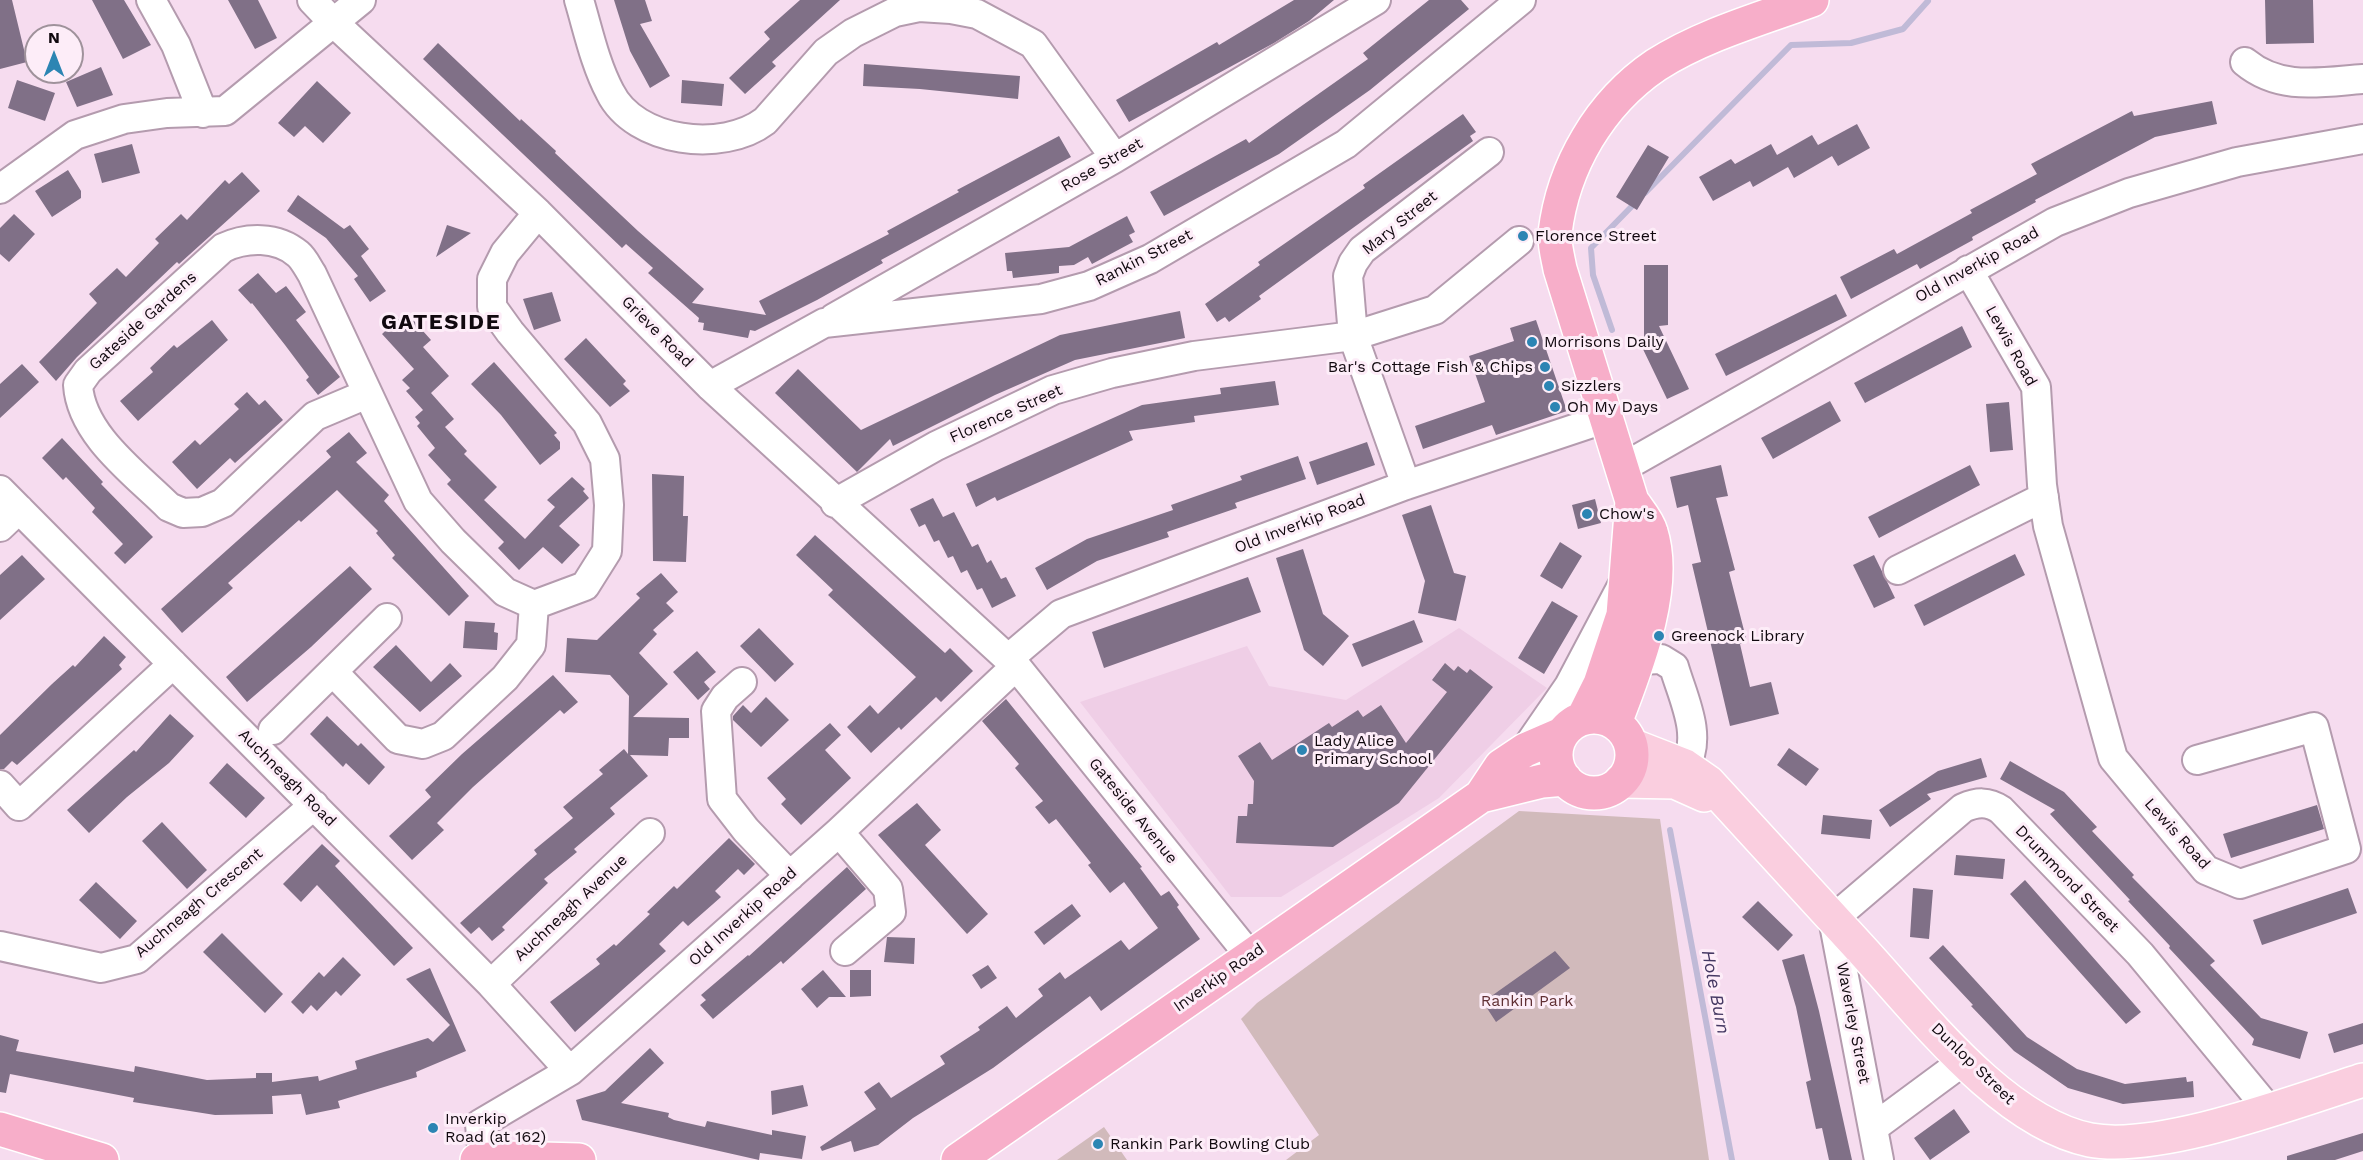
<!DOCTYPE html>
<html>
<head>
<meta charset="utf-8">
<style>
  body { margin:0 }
  #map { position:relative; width:2363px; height:1160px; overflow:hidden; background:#f6dcef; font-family:"Work Sans",sans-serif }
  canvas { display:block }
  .north { position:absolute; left:24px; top:24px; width:60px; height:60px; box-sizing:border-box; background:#fdedf8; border:2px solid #9f929b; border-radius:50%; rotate:0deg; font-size:16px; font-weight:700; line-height:24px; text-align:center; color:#11090f }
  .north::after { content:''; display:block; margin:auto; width:21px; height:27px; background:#2c85b3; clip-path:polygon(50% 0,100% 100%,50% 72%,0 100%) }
</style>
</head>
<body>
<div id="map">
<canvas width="2363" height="1160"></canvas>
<div class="north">N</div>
</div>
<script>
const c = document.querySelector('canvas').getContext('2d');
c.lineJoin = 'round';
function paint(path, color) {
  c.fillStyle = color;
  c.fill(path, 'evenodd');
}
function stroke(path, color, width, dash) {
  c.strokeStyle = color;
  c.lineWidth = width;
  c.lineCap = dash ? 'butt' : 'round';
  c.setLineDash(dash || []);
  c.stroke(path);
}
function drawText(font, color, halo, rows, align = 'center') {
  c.font = font + ' "Work Sans",sans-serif';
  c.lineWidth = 6;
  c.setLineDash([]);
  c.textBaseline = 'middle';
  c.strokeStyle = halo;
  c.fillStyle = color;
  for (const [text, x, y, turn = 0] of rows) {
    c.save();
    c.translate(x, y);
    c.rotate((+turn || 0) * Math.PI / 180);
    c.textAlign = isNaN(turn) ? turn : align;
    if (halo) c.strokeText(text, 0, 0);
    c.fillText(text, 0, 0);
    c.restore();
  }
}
paint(new Path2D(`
  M1459,628L1547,688L1439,798L1281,897H1231L1080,702L1247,646L1269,686L1346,700Z`), '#efcee6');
paint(new Path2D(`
  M1519,811L1660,819L1709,1160H1286L1319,1135L1241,1019L1257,1003Z
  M1104,1127L1127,1160H1057Z`), '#d1babb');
stroke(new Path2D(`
  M1645,193L1791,45L1851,43L1903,29L1928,1
  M1612,330L1593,275L1591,248L1636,202
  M1670,830L1732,1160`), '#c0bad7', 6);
paint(new Path2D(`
  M0,0H12L27,62L0,69Z
  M92,0H124L151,45L123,59Z
  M228,0H258L277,38L255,49Z
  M614,0H645L652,21L640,24L670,76L650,88L630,51Z
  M800,0H840L772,62L776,66L745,94L729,78L770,39L764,32Z
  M1294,0H1334L1309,21L1274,43L1129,122L1116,100L1217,42L1219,45Z
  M1429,0H1461L1469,9L1370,90L1279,154L1164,216L1150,192L1246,139L1249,143L1368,59L1363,53Z
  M2265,0H2313L2314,43L2266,44Z
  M438,43L520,121L521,119L556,151L555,153L638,231L704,289L692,303L766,315L759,301L889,234L887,231L959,192L957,190L1059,136L1071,157L881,260L883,263L817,300L755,331L750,330L748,338L703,330L704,323L698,322L699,318L648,273L653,268L626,244L622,248L423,59Z
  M864,64L1020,76L1018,99L920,89L863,86Z
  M101,67L113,95L77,107L66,82Z
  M17,80L55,93L45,121L8,108Z
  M682,80L724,84L722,106L681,103Z
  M317,81L351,113L323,143L305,126L294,137L278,123Z
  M2212,101L2217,124L2155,137L2035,200L2036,202L1972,237L1973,240L1920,269L1917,264L1851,299L1840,277L1894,249L1897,254L1972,213L1970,210L2037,174L2031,164L2132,111L2134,116Z
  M1463,114L1476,132L1470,136L1473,141L1259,296L1261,299L1229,322L1225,317L1217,322L1205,304L1260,265L1258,262L1365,188L1363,185Z
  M1857,124L1870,148L1838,166L1832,156L1794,178L1788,167L1753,187L1750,181L1713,201L1699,177L1731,159L1735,164L1771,144L1777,155L1812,135L1818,145Z
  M132,144L140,173L102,183L94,154Z
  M1648,145L1669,157L1637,210L1616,197Z
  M68,170L81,191V198L52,217L35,191Z
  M242,172L260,191L179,264L177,262L77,357L56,381L39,362L97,303L89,294L117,268L126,277L159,243L155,239L181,214L187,220L225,180L229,184Z
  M298,195L344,229L350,225L369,249L361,256L386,291L370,302L354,279L358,276L326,238L287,211Z
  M14,214L35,234L9,262L0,254V228Z
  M1127,216L1135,232L1129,235L1133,242L1092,264L1088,257L1074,265L1059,266V273L1013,278L1012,271H1007L1005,253L1069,247Z
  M447,225L471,233L436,257Z
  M1644,265H1668V325L1659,326L1689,389L1667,399L1641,345L1644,343Z
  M258,273L276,293L286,286L306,312L296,320L340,377L318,395L306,380L309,377L285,345L252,303L251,304L238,290Z
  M552,292L561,321L534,330L523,299Z
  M1836,294L1847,316L1726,376L1715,354Z
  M1180,311L1185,338L1075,360L995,395L893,446L890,439L857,472L775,393L798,369L861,430L1060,335Z
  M406,312L431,340L423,347L449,376L431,393L454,419L445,427L467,451L464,454L497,487L484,500L525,539L555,507L547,500L572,477L585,489L583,491L589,498L559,526L580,545L562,564L543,547L519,570L498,548L504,542L447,484L451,480L428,455L435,448L417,426L420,423L415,417L423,410L406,391L410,388L402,380L414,369L382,334Z
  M212,320L228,340L138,421L120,401L153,372L150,368L174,345L177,348Z
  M1536,320L1567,411L1496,435L1492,425L1423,449L1415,426L1485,402L1469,356L1514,341L1510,328Z
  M1962,326L1972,347L1865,403L1854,383Z
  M586,338L626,381L623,384L630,391L610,407L564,359Z
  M494,362L557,433L554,435L560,442V449L540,465L501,415L471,384Z
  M22,364L39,382L0,418V384Z
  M1275,381L1279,405L1194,416L1195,422L1129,431L1133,440L997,501L995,497L976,507L966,484L1142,405L1221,394L1220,388Z
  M247,392L259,405L265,400L283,420L235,463L230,458L197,489L172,462L195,440L200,445L239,409L234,404Z
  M1830,401L1841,421L1773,459L1761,438Z
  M2009,402L2013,450L1990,452L1986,404Z
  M349,432L367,453L356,462L389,495L384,501L469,596L449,616L392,558L395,555L376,533L378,531L337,490L301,522L299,520L228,583L233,588L182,633L161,609L331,457L326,451Z
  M62,438L103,482L101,484L153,537L125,564L114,553L123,544L92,512L95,508L66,477L63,480L42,458Z
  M1367,442L1375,465L1317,485L1309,462Z
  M1298,456L1306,479L1235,503L1237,508L1167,532L1169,537L1097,561L1047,590L1035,568L1087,539L1173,510L1171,505L1242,480L1240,476Z
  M1721,465L1728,496L1716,498L1735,570L1729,572L1747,642L1740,644L1750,687L1771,682L1779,714L1730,726L1692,564L1701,562L1688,505L1677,508L1670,477Z
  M1970,465L1980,485L1879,538L1868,517Z
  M652,474L684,476L683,516H688L686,562L653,561Z
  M933,498L943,517L954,512L972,547L978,544L987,563L991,560L1001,579L1006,577L1016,596L992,608L982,588L977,590L967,570L961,573L953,556L948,558L939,540L934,542L925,524L919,527L910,509Z
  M1595,499L1601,523L1578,529L1572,505Z
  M1431,505L1454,573L1466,576L1456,621L1418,613L1425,581L1402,515Z
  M815,535L945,653L950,648L973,671L941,702L936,697L901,730L899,727L871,753L847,727L870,705L878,714L916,677L828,595L833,590L796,555Z
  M1560,542L1582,556L1562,589L1540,576Z
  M1303,549L1323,614L1349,636L1323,666L1304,650L1276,558Z
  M2015,554L2025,575L1924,626L1914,605Z
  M22,555L45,579L0,620V575Z
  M1874,555L1895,598L1874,608L1853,565Z
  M350,566L372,589L311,647L247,702L226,677Z
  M661,573L678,592L666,603L674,611L653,630L657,634L639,653L668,684L633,717L689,718V738H669L668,756L630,755L648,776L610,808L615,814L574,849L577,852L544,879L548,883L502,927L505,930L492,941L479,927L471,934L460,923L537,854L534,850L573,818L563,807L603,774L599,770L624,749L628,754L629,696L610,675L565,672L567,638L597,640L640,598L636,594Z
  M1248,577L1261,612L1104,668L1092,632Z
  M1552,601L1578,616L1544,674L1518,658Z
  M1414,620L1423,642L1362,667L1352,644Z
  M465,621L495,623L494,632L498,633L497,650L463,648Z
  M759,628L794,664L775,682L740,646Z
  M104,636L126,657L119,665L122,669L17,765L12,761L4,769H0V735L52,684L73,665L75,667Z
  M396,645L431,682L450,663L462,676L420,712L373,667Z
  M697,651L716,672L704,682L710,689L698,700L673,672Z
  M1445,663L1454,671L1458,666L1467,673L1470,669L1493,687L1399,803L1333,847L1236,843L1238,816H1247L1248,804H1253L1254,781L1238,756L1260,742L1272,760L1329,723L1332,727L1358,710L1363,717L1381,705L1406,743L1447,692L1432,680Z
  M553,675L578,702L564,714L560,710L473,787L437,823L444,830L412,860L389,836L431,797L425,790L462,754Z
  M766,697L789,720L761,747L733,720V716L743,705L751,713Z
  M1006,699L1142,867L1140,868L1161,896L1169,891L1179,905L1177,907L1200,939L1101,1011L1090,996L993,1068L913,1118L878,1145L854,1152L851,1141L822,1151L820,1147L876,1109L864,1092L879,1082L891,1098L945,1064L940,1056L980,1030L978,1027L1007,1006L1016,1018L1043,996L1038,989L1060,972L1065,979L1121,940L1129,950L1158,928L1124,882L1110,893L1088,865L1091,863L1056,819L1049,824L1035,807L1043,801L1015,768L1019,764L982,721Z
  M170,714L194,736L169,763L127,797L89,833L67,810L134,750L136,752Z
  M327,716L358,746L361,743L385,767L369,785L346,763L343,767L310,734Z
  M830,723L841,735L825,750L851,778L801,825L781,804L786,799L767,778Z
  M1789,748L1819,769L1806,786L1777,765Z
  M1981,758L1987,777L1927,794L1931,799L1890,827L1879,810L1938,771Z
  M2010,761L2064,792L2097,827L2092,831L2134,875L2132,877L2215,961L2210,965L2261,1018L2308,1032L2300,1059L2252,1045L2254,1039L2169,948L2170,946L2128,901L2130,900L2050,814L2055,810L2000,779Z
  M227,763L265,798L246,818L209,783Z
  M917,803L941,830L925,845L988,914L967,934L878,835Z
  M2317,805L2324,829L2231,858L2223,834Z
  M1823,815L1872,820L1870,839L1821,834Z
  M162,822L207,870L187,889L142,841Z
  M729,838L755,864L744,875L738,869L715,891L721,897L688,926L683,921L659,944L666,951L575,1032L550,1002L600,964L596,959L614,944L616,946L650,914L647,912L674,886L677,889Z
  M322,844L340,861L335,866L413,948L394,966L317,885L301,902L283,884Z
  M1956,855L2005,859L2003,879L1954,875Z
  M847,867L866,889L783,964L781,961L713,1019L700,1005L706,1000L701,995L748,955L749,956Z
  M2025,880L2141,1012L2126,1024L2010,894Z
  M96,882L137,921L120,939L79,900Z
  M1913,888L1933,890L1929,939L1910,937Z
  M2348,888L2357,913L2262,945L2253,920Z
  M1758,901L1793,935L1778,951L1742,917Z
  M1072,904L1081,916L1044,945L1034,932Z
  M222,933L283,994L265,1013L203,952Z
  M887,937L915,938L914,964L884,962Z
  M1943,945L2027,1037L2077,1069L2125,1084L2186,1077L2187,1082L2193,1081L2194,1097L2123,1104L2068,1088L2014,1051L1971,1006L1973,1005L1929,958Z
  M1555,951L1570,968L1496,1022L1483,1002Z
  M1804,954L1819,1011L1852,1160H1829L1822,1128L1816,1129L1806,1082L1811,1080L1796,1007L1782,960Z
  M343,957L361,975L341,996L336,991L317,1011L311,1005L303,1014L291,1002L319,972L324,977Z
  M988,965L997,978L981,989L972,975Z
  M430,968L466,1051L416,1072L417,1077L338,1101L340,1108L306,1115L301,1094L272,1096L273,1114L215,1115L133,1102L134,1098L10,1074L6,1093L0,1092V1035L19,1040L16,1051L134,1072L135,1066L207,1080L256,1078V1073H272V1082L318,1076L319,1081L357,1069L355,1061L428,1038L433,1042L450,1025L406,979Z
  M823,970L846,997H829L817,1008L801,989Z
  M850,970H871V996L850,997Z
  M2363,1023V1044L2334,1053L2328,1034Z
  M650,1048L664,1063L621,1103L669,1113L668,1117L674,1120L705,1127L707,1121L772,1135V1130L806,1136L802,1159L760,1153L759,1160L582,1120L576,1100L605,1091Z
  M803,1085L808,1106L772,1115L771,1091Z
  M1954,1109L1970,1132L1930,1160L1914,1138Z
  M2363,1133V1151L2335,1160H2287V1156Z`), '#807087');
const minor = new Path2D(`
  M151,0L176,45L203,113
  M312,0L332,21L538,213L710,386L1016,666L1250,956
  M579,0C588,30 595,64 610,92C635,143 723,153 765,121L826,52L853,33L895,12L919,7L951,9L977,14L1033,44L1115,158
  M2245,62C2280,91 2321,82 2363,79
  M0,189L75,135L124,119L167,113L225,111L361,0
  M1968,270L2036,387L2042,485L2048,526L2113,758L2206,870L2240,884L2346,849L2314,727L2197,760
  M834,318L1115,158L1376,0
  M710,386L824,323L1041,299L1089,286L1150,259L1346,144L1521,0
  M367,394L315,416L223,503L202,512L183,513L169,507C136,474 81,435 78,385L88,371L223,248C246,237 277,236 298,254C304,259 308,268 312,274L418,501L453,541L505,592L534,605L585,586L607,551L609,505L605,459L587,423L510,332L492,307V279L505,253L538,213
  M1622,468L2055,222L2129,193L2237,162L2363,139
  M1406,485L1353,336L1348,276L1353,263L1362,250L1489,152
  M0,490L491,984L570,1071
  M835,503L936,446L1053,390L1112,373L1194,356L1353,336L1435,310L1519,241
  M0,527L19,509
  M1898,570L2044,497
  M1008,659L1061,614L1406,485L1607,418
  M1639,660L1661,659L1674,667C1683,698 1703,736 1685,766
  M333,672L398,739L423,744L443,736L505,678L531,645L534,605
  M742,682L725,697L716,711L722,799L746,830L790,876
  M273,730L387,618
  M1525,750L1569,686L1624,582
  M0,785L19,806L173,664
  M839,832L888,889L891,912L845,951
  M0,946L101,968L137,959L314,805
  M491,984L650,833
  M1873,1128L1965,1060
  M483,1159L480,1124L570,1071L839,832L1016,666
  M1879,1160L1833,919L1963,808C1977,802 1988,801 2001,810L2140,954L2269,1110`);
const major = new Path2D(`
  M1631,745L1685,766L1708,782C1759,838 1810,893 1861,949C1920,1013 2002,1122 2090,1140C2159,1153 2294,1102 2363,1080
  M1621,781L1675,782L1704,795`);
const highway = new Path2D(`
  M1556 755a38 38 0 1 1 76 0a38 38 0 1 1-76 0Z
  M1583,718L1600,684L1623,615L1632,501
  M1615,723C1635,670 1669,589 1651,532C1648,521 1638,510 1632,501L1560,269C1558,258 1554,244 1555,233C1563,166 1600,103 1656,65C1703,35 1760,19 1812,0
  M1481,796L1542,781L1565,779
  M0,1129L102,1160
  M477,1160L505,1158L579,1160
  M958,1160L1481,796L1501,766L1525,750L1562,734`);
stroke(minor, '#b49bae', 32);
stroke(major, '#fff', 36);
stroke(highway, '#fff', 36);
stroke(minor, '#fff', 28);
stroke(major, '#facedf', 33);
stroke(highway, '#f7aec9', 33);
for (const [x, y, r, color] of [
  [1523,236,6,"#2c85b3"],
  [1532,342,6,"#2c85b3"],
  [1545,367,6,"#2c85b3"],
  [1549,386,6,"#2c85b3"],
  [1555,407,6,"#2c85b3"],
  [1587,514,6,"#2c85b3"],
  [1659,636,6,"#2c85b3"],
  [1302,750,6,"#2c85b3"],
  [433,1128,6,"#2c85b3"],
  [1098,1144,6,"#2c85b3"]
]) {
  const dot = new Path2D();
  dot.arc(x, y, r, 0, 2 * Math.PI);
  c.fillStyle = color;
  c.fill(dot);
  stroke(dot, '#fdedf8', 2);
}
drawText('16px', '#11090f', '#fdedf8', [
  ["Rose Street",1102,165,-30],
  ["Mary Street",1400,223,-39],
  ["Rankin Street",1144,258,-27],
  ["Old Inverkip Road",1977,265,-29],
  ["Gateside Gardens",143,321,-42],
  ["Grieve Road",657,332,45],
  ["Lewis Road",2011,346,61],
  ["Florence Street",1006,414,-24],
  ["Old Inverkip Road",1300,524,-21],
  ["Auchneagh Road",287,778,45],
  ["Gateside Avenue",1133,811,51],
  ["Lewis Road",2177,834,48],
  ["Drummond Street",2067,879,46],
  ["Auchneagh Crescent",199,903,-40],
  ["Auchneagh Avenue",571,908,-43],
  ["Old Inverkip Road",743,917,-42],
  ["Inverkip Road",1219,978,-35],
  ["Waverley Street",1853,1023,79],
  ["Dunlop Street",1973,1064,44]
]);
drawText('16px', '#11090f', '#fdedf8', [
  ["Florence Street",1535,236],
  ["Morrisons Daily",1544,342],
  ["Bar's Cottage Fish & Chips",1533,367,"right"],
  ["Sizzlers",1561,386],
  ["Oh My Days",1567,407],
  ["Chow's",1599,514],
  ["Greenock Library",1671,636],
  ["Lady Alice",1314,741],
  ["Primary School",1314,759],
  ["Inverkip",445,1119],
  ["Road (at 162)",445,1137],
  ["Rankin Park Bowling Club",1110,1144]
], 'left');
drawText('16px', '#613034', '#fdedf8', [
  ["Rankin Park",1527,1001]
]);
drawText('italic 18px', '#453963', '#fdedf8', [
  ["Hole Burn",1715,992,79]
]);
c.letterSpacing = '1.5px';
drawText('bold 22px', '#11090f', '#fdedf8', [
  ["GATESIDE",441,323]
]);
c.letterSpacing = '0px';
</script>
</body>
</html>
